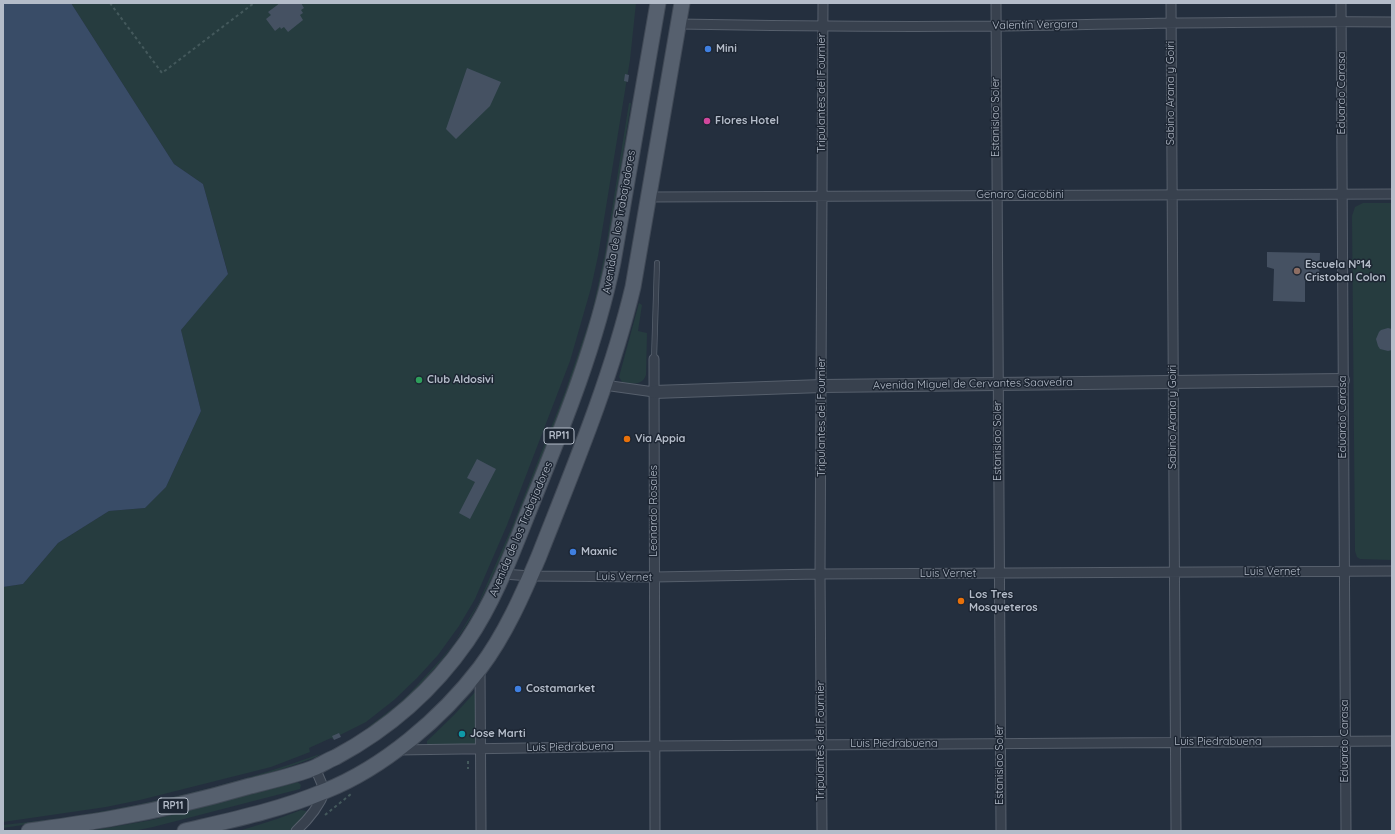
<!DOCTYPE html>
<html>
<head>
<meta charset="utf-8">
<style>
  body { margin:0 }
  #map { position:relative; width:1395px; height:834px; overflow:hidden; background:#242f3e; font-family:Quicksand,sans-serif }
  canvas { display:block }
  .frame { position:absolute; inset:0; border:4px solid #b4bcc9; pointer-events:none }
</style>
</head>
<body>
<div id="map">
<canvas width="1395" height="834"></canvas>
<div class="frame"></div>
</div>
<script>
const c = document.querySelector('canvas').getContext('2d');
c.lineJoin = 'round';
function paint(path, color) {
  c.fillStyle = color;
  c.fill(path, 'evenodd');
}
function stroke(path, color, width, dash) {
  c.strokeStyle = color;
  c.lineWidth = width;
  c.lineCap = dash ? 'butt' : 'round';
  c.setLineDash(dash || []);
  c.stroke(path);
}
function drawText(font, color, halo, rows, align = 'center') {
  c.font = font + ' Quicksand,sans-serif';
  c.lineWidth = 3;
  c.setLineDash([]);
  c.textBaseline = 'middle';
  c.strokeStyle = halo;
  c.fillStyle = color;
  for (const [text, x, y, turn = 0] of rows) {
    c.save();
    c.translate(x, y);
    c.rotate((+turn || 0) * Math.PI / 180);
    c.textAlign = isNaN(turn) ? turn : align;
    if (halo) c.strokeText(text, 0, 0);
    c.fillText(text, 0, 0);
    c.restore();
  }
}
paint(new Path2D(`
  M71,3H636L630,60L598,256L591,288L570,361L507,525L475,599L459,626L438,655L417,678L394,700L366,722L340,735L339,734L333,739L331,738L309,748L310,752L271,767L140,800L106,807L3,822V587L23,584L58,543L109,511L145,508L166,487L201,411L181,330L228,273L203,184L174,164Z
  M629,103H631C620,173 611,244 593,313C577,372 552,430 530,487C499,566 474,631 413,692C405,700 377,727 367,728L397,705L409,694L442,658L454,643L479,602L512,527L565,392L592,313L605,253Z
  M1363,203H1392V560L1360,559L1357,557L1355,551L1352,216L1355,207Z
  M639,303L642,305L638,331L647,333L646,375C642,386 632,384 622,382L619,377Z
  M476,691L475,745L424,746L427,744V741L454,715Z
  M320,754L316,757C251,782 177,800 108,813C74,819 38,822 3,828V825C38,821 74,817 109,810C180,797 252,779 320,754Z
  M298,782L301,785L300,789L153,827L133,831H89L152,820Z
  M301,810L306,811V815L289,831H239L277,819Z`), '#263c3f');
paint(new Path2D(`
  M3,3H71L174,164L203,184L228,274L181,330L201,411L166,487L145,508L109,511L58,543L23,584L3,587Z`), '#394c67');
paint(new Path2D(`
  M280,3H301L304,8L301,10L303,13L300,15L303,20L288,32L284,27L281,29L280,27L275,31L266,19L271,15L268,12Z
  M467,68L501,82L490,106L456,139L446,129Z
  M625,74L629,75L628,82L624,81Z
  M1267,252L1320,253L1319,281H1305V302L1273,301L1274,269L1267,267Z
  M1388,328L1392,329V350L1388,351L1380,349L1378,346L1376,339L1379,332L1381,330Z
  M477,459L496,469L470,519L459,513L475,482L467,478Z
  M339,733L341,737L334,740L332,736Z`), '#455162');
const service = new Path2D(`
  M654,359L657,263`);
const minor = new Path2D(`
  M996,3L1001,831
  M1171,3L1176,831
  M1341,3L1346,831
  M679,24C785,26 891,27 998,26C1129,24 1261,21 1392,22
  M649,197L1392,194
  M654,359L655,831
  M604,385L654,392
  M504,574L530,576L654,577L820,574L1392,571
  M480,668L481,831
  M398,750L654,746L1392,741
  M296,831C309,819 319,807 325,791L315,768
  M822,831L820,574L823,3`);
const tertiary = new Path2D(`
  M654,392L822,386L1343,380`);
const primary = new Path2D(`
  M29,831C57,827 86,823 114,818C160,810 205,799 250,786C270,781 297,775 316,767C322,764 329,760 336,757C388,729 433,690 467,641C497,597 514,547 534,498C565,421 596,344 613,262L658,3
  M185,831C232,820 280,810 325,791C383,768 442,718 480,668C505,635 523,594 539,556C574,467 611,379 633,287L682,3`);
stroke(service, '#565f6c', 6);
stroke(minor, '#565f6c', 11);
stroke(tertiary, '#565f6c', 14);
stroke(primary, '#414a57', 17);
stroke(new Path2D(`
  M110,3L162,73L254,3
  M278,3L279,4
  M468,761V769
  M325,815L351,794`), '#44595c', 2, [3, 3]);
stroke(service, '#38414e', 4.5);
stroke(minor, '#38414e', 9);
stroke(tertiary, '#38414e', 12);
stroke(primary, '#56606e', 15);
for (const [x, y, r, color] of [
  [708,49,4,"#3f7fe0"],
  [707,121,4,"#d1479c"],
  [1297,271,4,"#8d6e63"],
  [419,380,4,"#2e9e5b"],
  [627,439,4,"#e8710a"],
  [573,552,4,"#3f7fe0"],
  [961,601,4,"#e8710a"],
  [518,689,4,"#3f7fe0"],
  [462,734,4,"#0f9aa8"]
]) {
  const dot = new Path2D();
  dot.arc(x, y, r, 0, 2 * Math.PI);
  c.fillStyle = color;
  c.fill(dot);
  stroke(dot, '#1d2633', 1.5);
}
for (const [x, y, w] of [
  [559,436,30],
  [173,806,30]
]) {
  const box = new Path2D();
  box.roundRect(x - w / 2, y - 8, w, 16, 3);
  c.fillStyle = '#1d2633';
  c.fill(box);
  stroke(box, '#b4bcc9', 1);
}
drawText('bold 10px', '#b4bcc9', null, [
  ["RP11",559,436],
  ["RP11",173,806]
]);
drawText('11px', '#b4bcc9', '#1d2633', [
  ["Valentín Vergara",1035,25,-1],
  ["Tripulantes del Fournier",822,93,-90],
  ["Sabino Arana y Goiri",1171,93,-90],
  ["Eduardo Carasa",1342,93,-90],
  ["Estanislao Soler",996,117,-90],
  ["Genaro Giacobini",1020,195],
  ["Avenida de los Trabajadores",619,222,-80],
  ["Avenida Miguel de Cervantes Saavedra",973,384,-1],
  ["Tripulantes del Fournier",822,417,-90],
  ["Sabino Arana y Goiri",1173,417,-90],
  ["Eduardo Carasa",1343,417,-90],
  ["Estanislao Soler",998,441,-90],
  ["Leonardo Rosales",654,511,-90],
  ["Avenida de los Trabajadores",521,529,-67],
  ["Luis Vernet",1272,572],
  ["Luis Vernet",948,574],
  ["Luis Vernet",624,577,1],
  ["Tripulantes del Fournier",821,741,-90],
  ["Eduardo Carasa",1345,741,-90],
  ["Luis Piedrabuena",1218,742],
  ["Luis Piedrabuena",894,744],
  ["Luis Piedrabuena",570,747,-1],
  ["Estanislao Soler",1000,765,-90]
]);
drawText('bold 11px', '#b4bcc9', '#1d2633', [
  ["Mini",716,49],
  ["Flores Hotel",715,121],
  ["Escuela N°14",1305,265],
  ["Cristobal Colon",1305,278],
  ["Club Aldosivi",427,380],
  ["Via Appia",635,439],
  ["Maxnic",581,552],
  ["Los Tres",969,595],
  ["Mosqueteros",969,608],
  ["Costamarket",526,689],
  ["Jose Marti",470,734]
], 'left');
</script>
</body>
</html>
